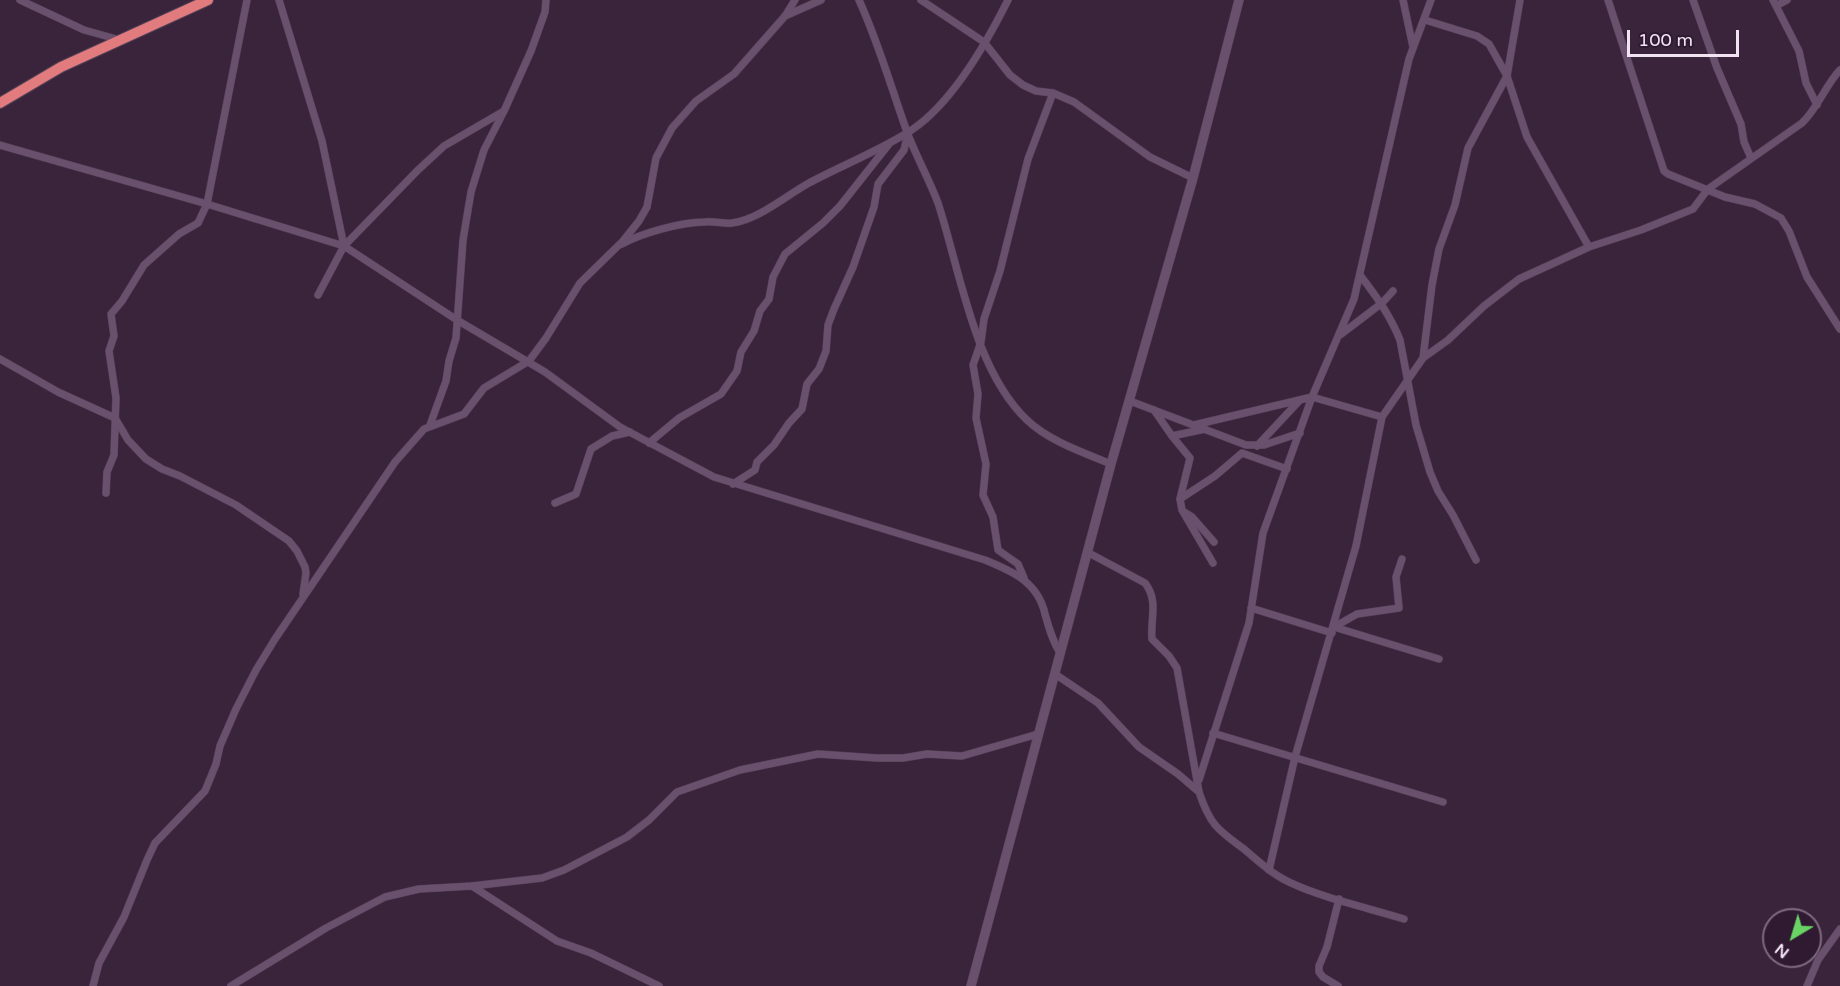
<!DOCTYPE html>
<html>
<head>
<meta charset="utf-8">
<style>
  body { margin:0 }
  #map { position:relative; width:1840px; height:986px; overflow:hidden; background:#3a243c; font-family:"Varela Round",sans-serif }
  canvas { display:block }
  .north { position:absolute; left:1762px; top:908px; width:60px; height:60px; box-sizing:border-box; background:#2f1a32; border:2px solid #7d6a7f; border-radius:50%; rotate:218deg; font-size:16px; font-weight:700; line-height:24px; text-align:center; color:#f2e3f3 }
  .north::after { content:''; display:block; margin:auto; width:21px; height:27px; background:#69d464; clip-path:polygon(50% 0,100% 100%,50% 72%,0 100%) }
  .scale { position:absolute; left:1627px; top:30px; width:112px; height:27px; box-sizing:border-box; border:3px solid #f2e3f3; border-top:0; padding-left:8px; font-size:18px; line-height:21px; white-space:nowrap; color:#f2e3f3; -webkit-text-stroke:4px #2f1a32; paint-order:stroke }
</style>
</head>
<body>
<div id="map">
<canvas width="1840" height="986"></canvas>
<div class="north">N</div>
<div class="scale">100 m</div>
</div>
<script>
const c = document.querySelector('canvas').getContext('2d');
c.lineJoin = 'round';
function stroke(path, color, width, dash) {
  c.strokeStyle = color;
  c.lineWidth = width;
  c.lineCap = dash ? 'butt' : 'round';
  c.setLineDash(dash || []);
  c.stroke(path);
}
const minor = new Path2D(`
  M20,0L84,30L120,40
  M279,0L322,141L344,246L318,295
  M859,0C879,44 891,87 907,132C916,156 929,179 938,203C960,270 974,370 1027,420C1049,441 1082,452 1111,464
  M921,0L984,42L1010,75L1023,85L1036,91L1053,93L1074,102L1150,157L1193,178
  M1403,0L1413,47
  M1608,0L1664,171L1668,174L1725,197L1755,204L1781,218L1789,231L1807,277L1840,329
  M1693,0L1717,68L1741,124L1744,142L1751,158
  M1773,0L1799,51L1806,83L1817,105
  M1776,6L1787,0
  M785,16L821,0
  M1425,20L1477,36L1489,44L1507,76L1527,137L1589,247
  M0,145L207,204L344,246L457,320L545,372L620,427L714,477L985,560C1012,571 1038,582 1045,614C1049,628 1052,640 1060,653
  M622,244C642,233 681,222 705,222C714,221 724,224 732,223C758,220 787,195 809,183C841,166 876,152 907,133C950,107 986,44 1008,0
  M344,246L418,170L444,146L504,111L531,51L545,12L546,0
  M1360,275C1376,296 1390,315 1400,340L1416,425L1430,472L1438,491L1453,515L1476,560
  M1340,335L1382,303L1393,291
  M1423,358L1432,285L1439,249L1455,205L1468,148L1507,76L1520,0
  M0,359L58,392L115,418L128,440L146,459L162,469L180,476L236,505L289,541L297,551L305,567L306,573L303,594
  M1130,401L1246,445H1264L1300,433
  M1154,410L1172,436L1205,429
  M430,425L446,381L449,361L456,338L463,240L471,192L484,150L504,111
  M1194,425L1312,397L1382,417L1423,358L1448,340L1484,306L1519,279L1589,247L1641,230L1693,209L1708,189L1802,123C1818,108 1825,86 1840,70
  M1172,436L1190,458L1180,499L1215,476L1242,453L1287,469
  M649,443L679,418L721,394L737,371L741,352L754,331L760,311L769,299L773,277L785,254L823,223L840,206L889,144
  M1257,446L1300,400
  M733,484L755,470L757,462L774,445L789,423L802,409L807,384L819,369L826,351L828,325L834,309L853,267L874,207L878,184L904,150L908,133
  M106,493L107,472L114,455L116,398L109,351L114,336L111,314L122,301L144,265L179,234L198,223L207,204L247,0
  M1180,499L1182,510L1213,563
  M555,503L576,494L591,449L612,436L630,432
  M1184,512L1192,517L1214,542
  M1087,552L1145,583C1159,601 1150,619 1152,639L1169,656L1177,668L1199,792C1210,825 1218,830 1244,849C1258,861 1272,874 1289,882C1322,898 1369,908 1404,919
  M1024,578L1018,564L998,550L993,517L983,495L986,464L976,418L978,394L973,365L981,342L984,319L1000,271L1028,159L1053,93
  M1251,608L1332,633
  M1334,627L1357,614L1399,608L1396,577L1402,559
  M1334,627L1439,659
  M1055,674L1098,703L1139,747L1178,774L1199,792
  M1213,733L1443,802
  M1199,780L1249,623L1263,533L1312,397L1354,299L1409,59L1431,0
  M1269,870L1295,757L1356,546L1382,417
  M472,886L557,941L591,953L659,986
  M93,986L99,963L124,917L147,860L155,843L205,791L216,764L220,746L236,709L256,670L275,639L395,462L424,429L464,414L484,388L529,361L546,338L580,283L623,241L639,221L647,207L656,158L672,128L696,101L734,74L785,16L795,0
  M231,986L326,928L385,897L419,889L472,886L542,878L564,870L627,837L649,820L677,792L740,770L818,754L877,758H903L927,754L962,756L1038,734
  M1338,986L1323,977L1319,972V966L1327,947L1339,899
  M1807,986L1818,960L1840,929`);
const secondary = new Path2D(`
  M971,986L1111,464L1193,178L1239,0`);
const trunk = new Path2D(`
  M0,103L61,67L208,0`);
stroke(minor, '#524055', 8);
stroke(secondary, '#524055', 10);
stroke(trunk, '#524055', 12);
stroke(minor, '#69506c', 7);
stroke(secondary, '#69506c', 9);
stroke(trunk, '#e17b7e', 10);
</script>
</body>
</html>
